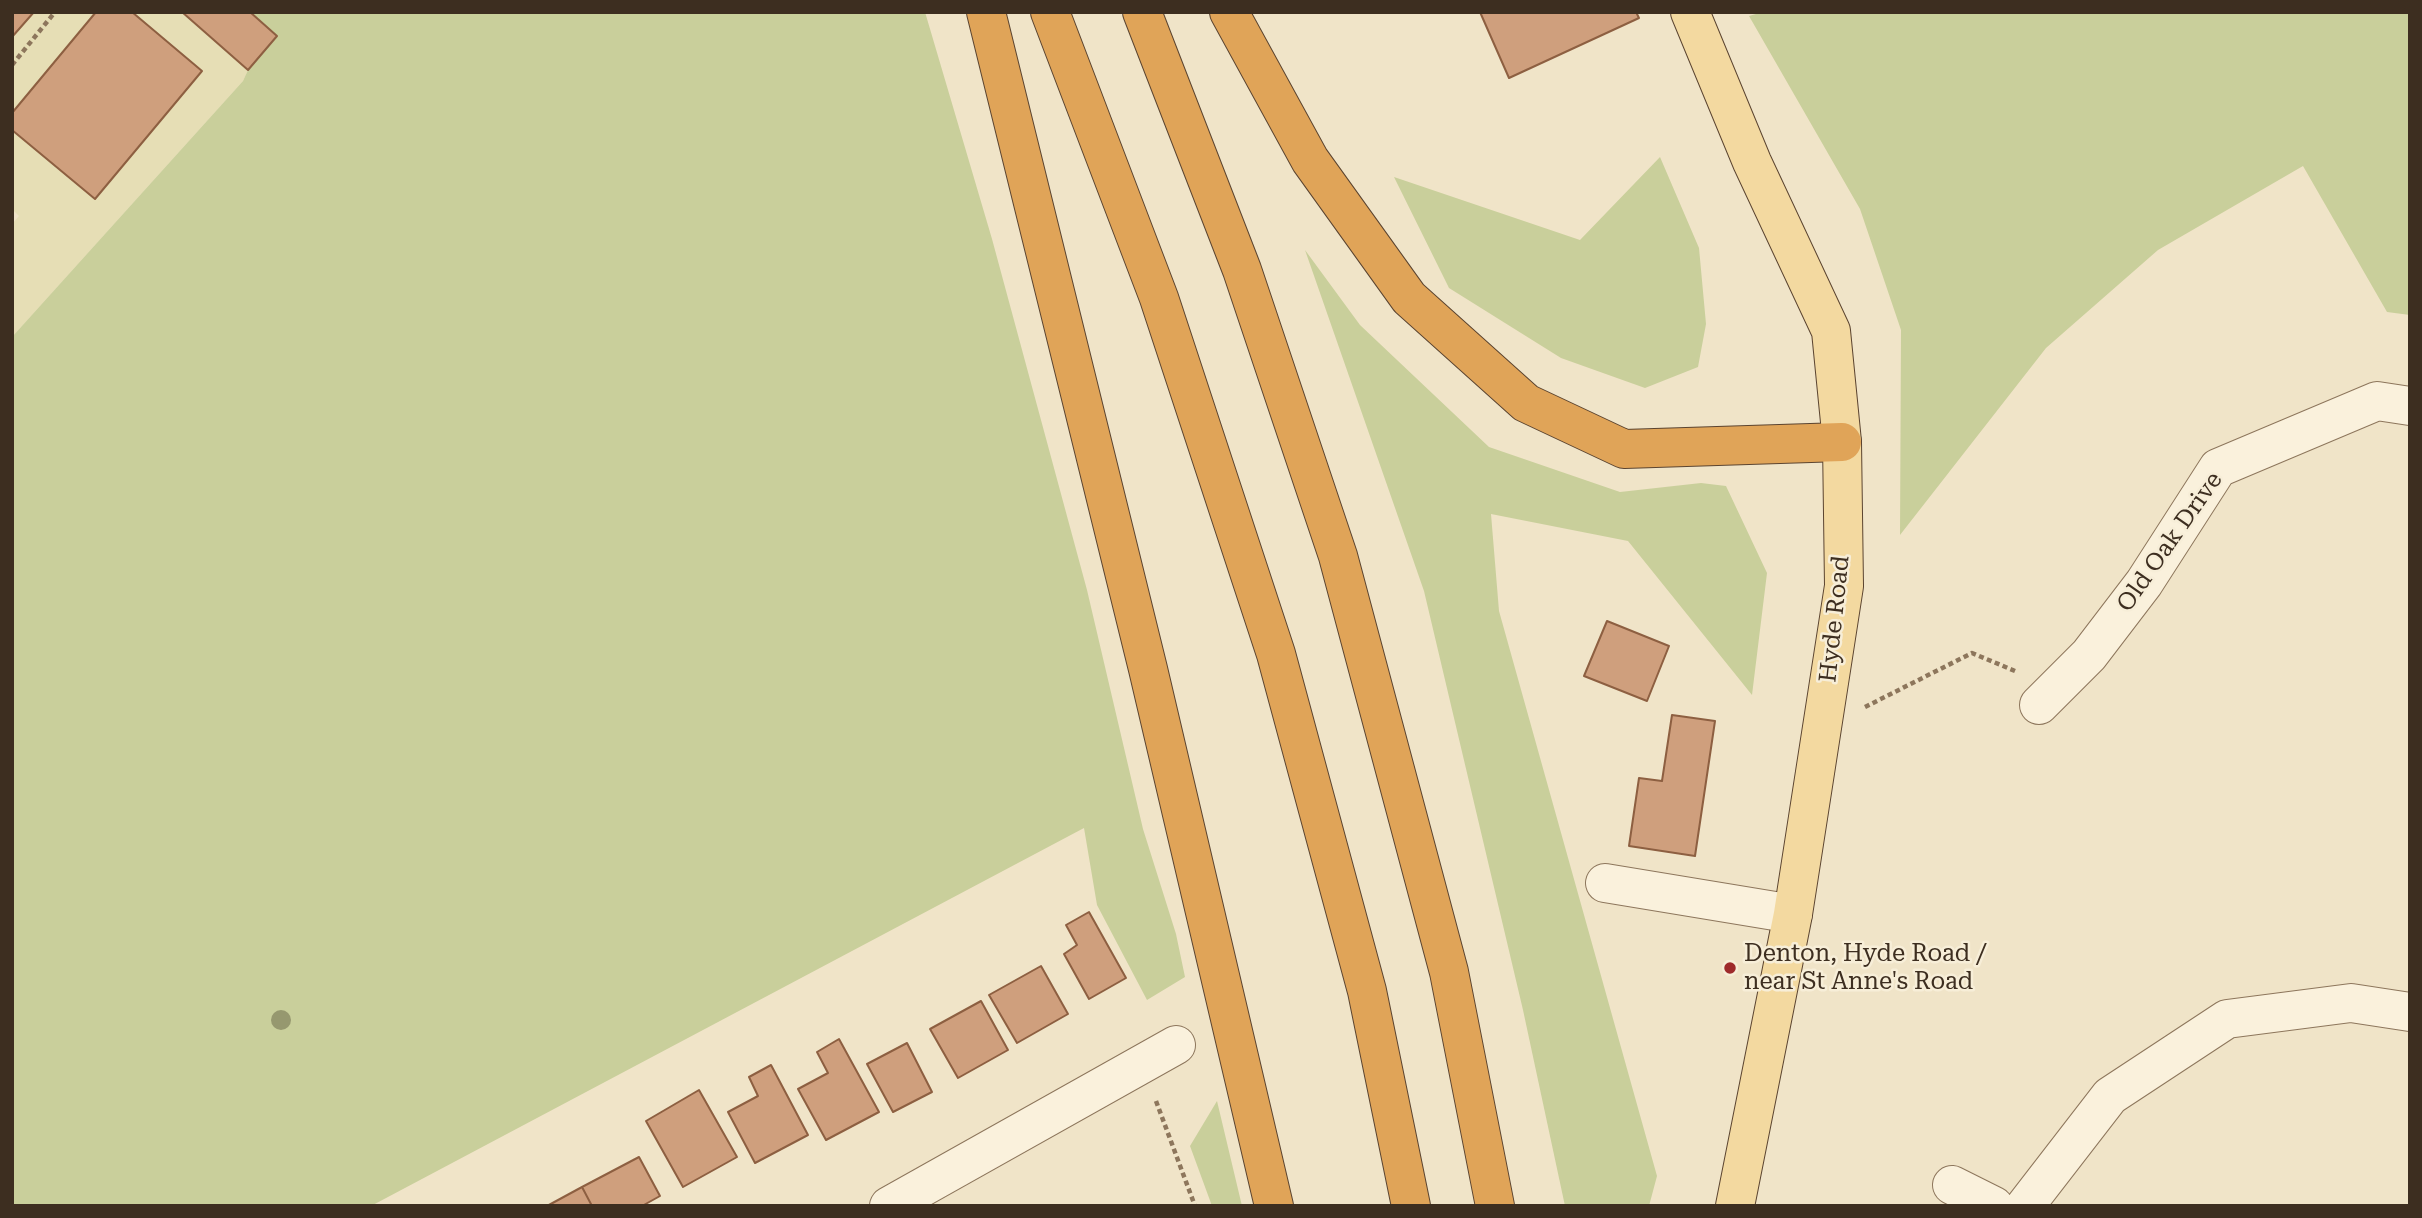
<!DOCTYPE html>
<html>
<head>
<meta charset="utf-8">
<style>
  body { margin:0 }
  #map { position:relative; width:2422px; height:1218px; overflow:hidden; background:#f0e4c8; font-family:"Roboto Serif",serif }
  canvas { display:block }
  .frame { position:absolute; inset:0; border:14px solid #3d2e20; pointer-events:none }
</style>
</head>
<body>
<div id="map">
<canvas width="2422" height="1218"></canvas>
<div class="frame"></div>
</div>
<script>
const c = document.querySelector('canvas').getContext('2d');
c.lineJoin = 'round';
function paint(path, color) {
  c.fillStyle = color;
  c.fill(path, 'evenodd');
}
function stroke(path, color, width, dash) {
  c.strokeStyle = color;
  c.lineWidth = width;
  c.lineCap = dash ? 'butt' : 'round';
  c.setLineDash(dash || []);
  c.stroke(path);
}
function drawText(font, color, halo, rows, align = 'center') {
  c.font = font + ' "Roboto Serif",serif';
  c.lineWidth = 5;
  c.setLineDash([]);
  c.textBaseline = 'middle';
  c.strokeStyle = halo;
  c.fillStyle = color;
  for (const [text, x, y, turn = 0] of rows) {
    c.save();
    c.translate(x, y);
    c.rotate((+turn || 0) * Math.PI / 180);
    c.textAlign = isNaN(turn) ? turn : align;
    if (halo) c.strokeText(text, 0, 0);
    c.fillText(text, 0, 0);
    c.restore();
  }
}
paint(new Path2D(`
  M34,12H96L12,113V37Z
  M132,12H182L248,70L243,81L12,337V224L19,216L12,209V130L96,198L201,71Z`), '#e6deb5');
paint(new Path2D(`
  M250,12H925L992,239L1087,590L1143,829L1176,934L1185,977L1147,1000L1097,905L1084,828L371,1206H12V337L243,81L248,70L277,36Z
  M1763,12H2410V315L2387,312L2303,166L2158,250L2046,348L1900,535L1901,330L1860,209L1749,16Z
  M1660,157L1699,248L1706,324L1698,367L1645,388L1561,358L1449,288L1394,177L1580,240Z
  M1305,250L1360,325L1489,447L1620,492L1701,483L1726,486L1767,573L1752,695L1628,541L1491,514L1499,611L1657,1176L1649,1206H1565L1523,1010L1424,591Z
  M1217,1101L1242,1206H1212L1190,1146Z`), '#c9cf9b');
const building = new Path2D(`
  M12,12H34L12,37Z
  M96,12H132L202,71L95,199L12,130V113Z
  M182,12H250L277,36L248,70Z
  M1480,12H1636L1639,18L1509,78Z
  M1607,621L1669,646L1647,701L1584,676Z
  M1672,715L1715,721L1695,856L1629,846L1639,778L1662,781Z
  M1089,912L1126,978L1089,999L1064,954L1077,945L1066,925Z
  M1041,966L1068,1014L1017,1043L989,995Z
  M981,1001L1008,1050L958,1078L930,1029Z
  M839,1039L879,1112L826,1140L798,1089L828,1073L817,1052Z
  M907,1043L932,1092L893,1112L867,1064Z
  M771,1065L808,1135L755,1163L728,1112L758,1096L749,1077Z
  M699,1090L737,1157L683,1187L646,1121Z
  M639,1157L660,1196L642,1206H592L582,1187Z
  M582,1187L592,1206H547Z`);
paint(building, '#cf9f7d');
stroke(building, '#8d5f41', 2);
const minor = new Path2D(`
  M2039,705L2089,655L2144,583L2218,468L2377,401L2410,406
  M1605,883L1793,914
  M1952,1185L1994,1206
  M889,1206L1176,1045
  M2025,1206L2110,1096L2227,1019L2351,1003L2410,1012`);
const major = new Path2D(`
  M1690,12L1752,162L1831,331L1842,442L1844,586L1793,914L1735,1206`);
const highway = new Path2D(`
  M986,12L1148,669L1274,1206
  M1050,12L1159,298L1276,654L1367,991L1411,1206
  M1142,12L1242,270L1338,556L1449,972L1495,1206
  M1229,12L1310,160L1409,298L1526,403L1624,449L1842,442`);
stroke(minor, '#8d765c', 40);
stroke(major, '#5b4430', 40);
stroke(highway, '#5b4430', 40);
stroke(new Path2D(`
  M12,65L55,12
  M1865,707L1972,653L2015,671
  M1156,1101L1195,1206`), '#8d765c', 4.5, [5, 3.5]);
stroke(minor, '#faf1dc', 38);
stroke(major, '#f3d9a0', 38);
stroke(highway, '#e0a458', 38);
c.fillStyle = '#96986f';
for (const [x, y] of [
  [281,1020]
]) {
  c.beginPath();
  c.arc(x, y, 10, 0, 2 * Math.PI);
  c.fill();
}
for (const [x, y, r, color] of [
  [1730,968,7,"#9e2a2b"]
]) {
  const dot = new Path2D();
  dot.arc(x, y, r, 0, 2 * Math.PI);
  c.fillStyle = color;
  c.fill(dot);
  stroke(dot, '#f7eed8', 2.5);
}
drawText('24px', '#3d2e20', '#f7eed8', [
  ["Old Oak Drive",2170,542,-55],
  ["Hyde Road",1835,619,-84]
]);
drawText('24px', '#3d2e20', '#f7eed8', [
  ["Denton, Hyde Road /",1744,954],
  ["near St Anne's Road",1744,982]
], 'left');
</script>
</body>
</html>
